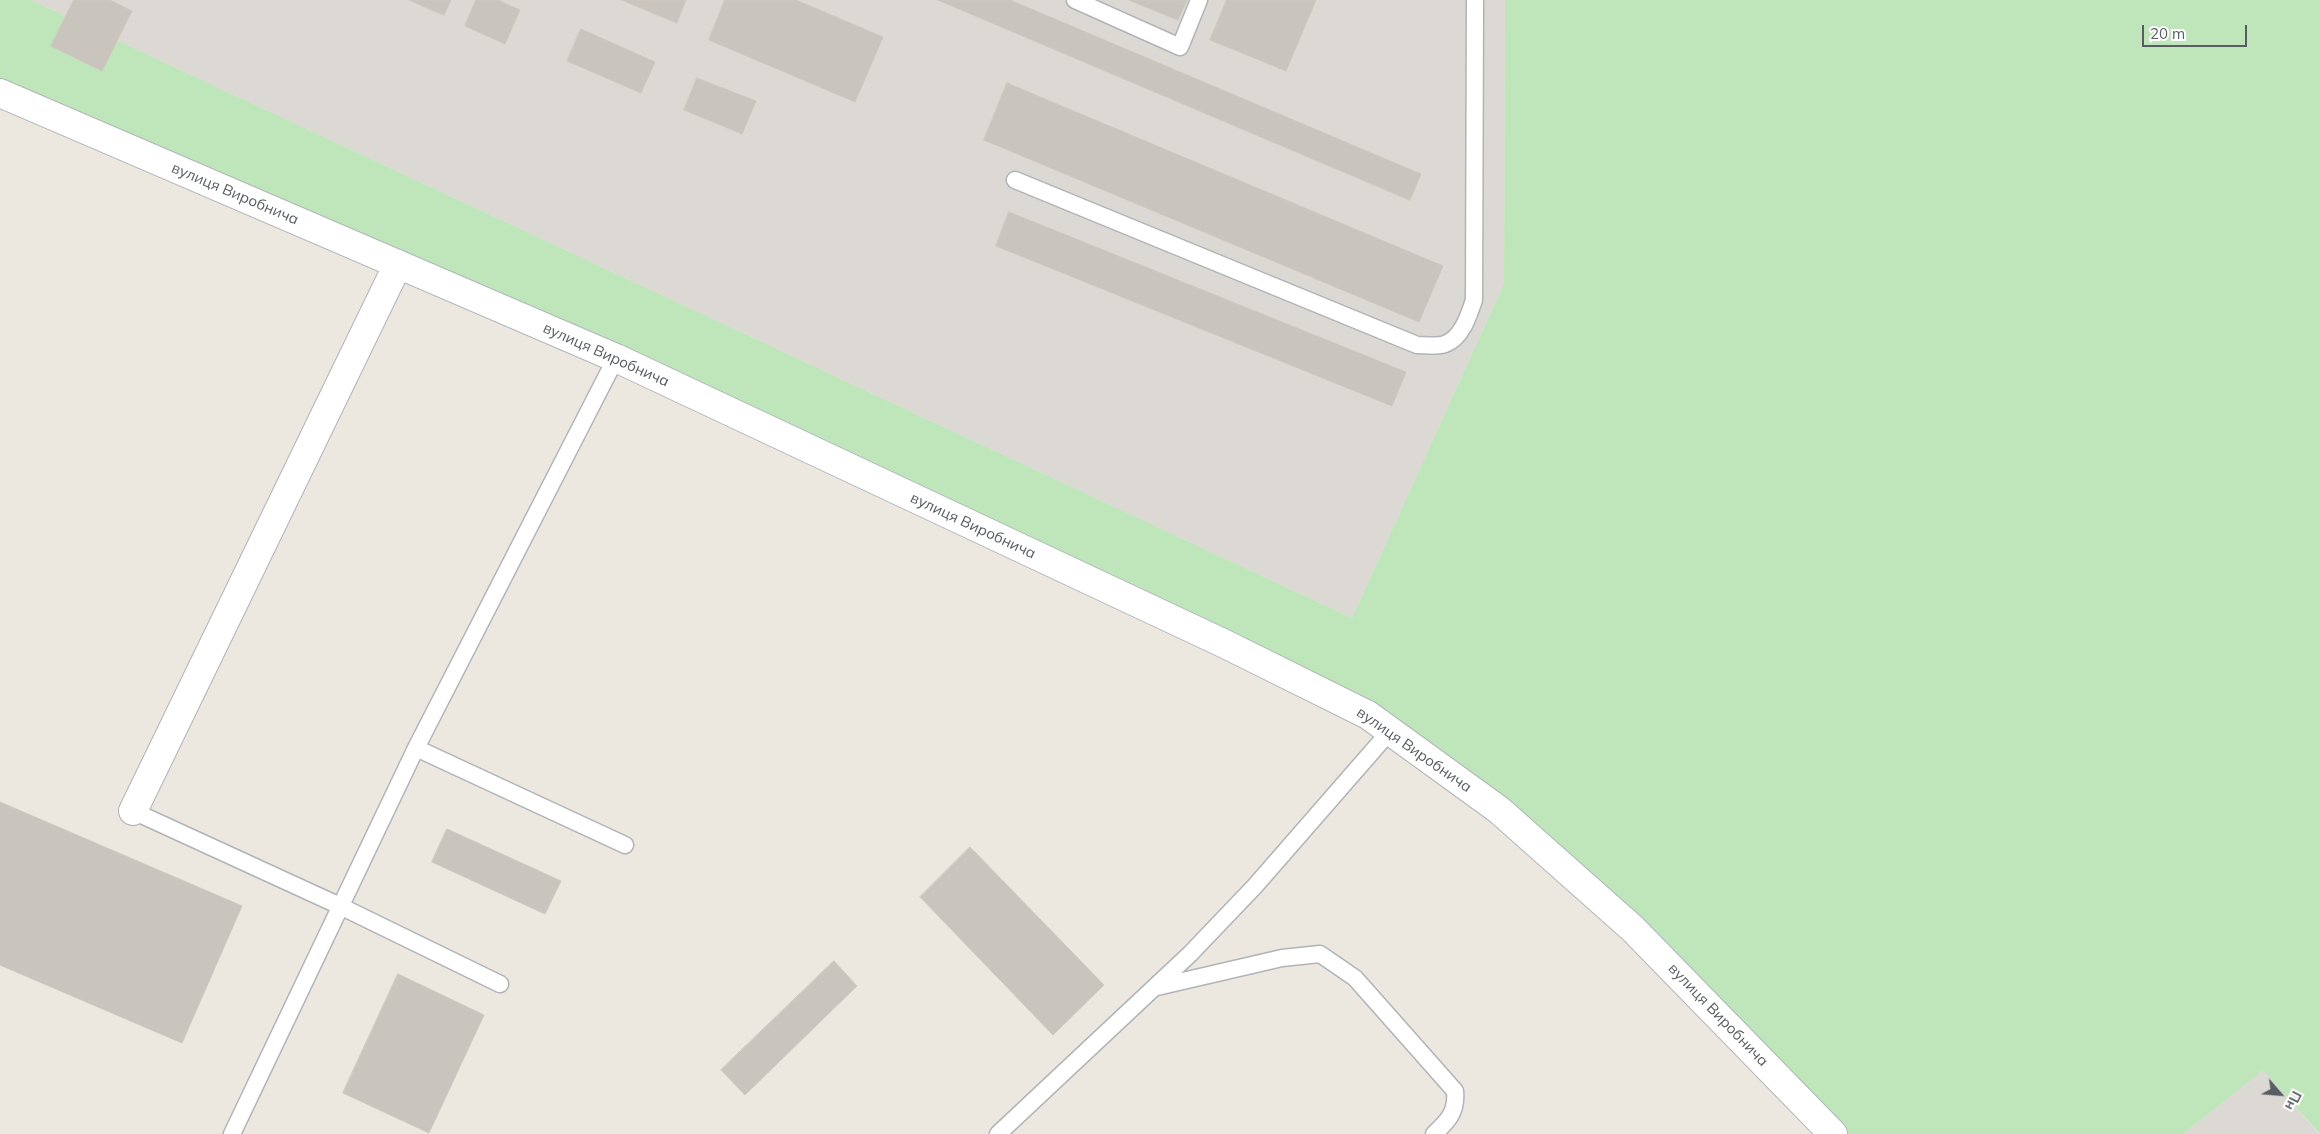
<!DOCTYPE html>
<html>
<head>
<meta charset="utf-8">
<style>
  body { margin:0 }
  #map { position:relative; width:2320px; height:1134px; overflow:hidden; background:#ece7df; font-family:Mulish,sans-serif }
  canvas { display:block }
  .north { position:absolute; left:2255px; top:1069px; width:50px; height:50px; -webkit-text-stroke:4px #fff; paint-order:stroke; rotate:117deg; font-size:14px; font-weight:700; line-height:20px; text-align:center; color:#585d61 }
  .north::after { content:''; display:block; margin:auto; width:18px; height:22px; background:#585d61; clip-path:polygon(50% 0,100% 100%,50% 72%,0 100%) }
  .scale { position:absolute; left:2142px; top:25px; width:105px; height:22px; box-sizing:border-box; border:2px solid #585d61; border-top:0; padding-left:6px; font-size:15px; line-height:18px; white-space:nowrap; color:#585d61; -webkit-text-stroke:4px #fff; paint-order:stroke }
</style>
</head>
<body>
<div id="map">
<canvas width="2320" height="1134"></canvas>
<div class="north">Пн</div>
<div class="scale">20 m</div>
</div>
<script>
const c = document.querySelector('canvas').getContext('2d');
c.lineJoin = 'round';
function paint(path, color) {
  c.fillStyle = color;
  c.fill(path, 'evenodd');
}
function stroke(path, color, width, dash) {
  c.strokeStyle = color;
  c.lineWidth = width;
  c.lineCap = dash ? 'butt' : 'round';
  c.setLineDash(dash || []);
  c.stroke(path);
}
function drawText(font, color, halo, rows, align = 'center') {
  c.font = font + ' Mulish,sans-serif';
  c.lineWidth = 4;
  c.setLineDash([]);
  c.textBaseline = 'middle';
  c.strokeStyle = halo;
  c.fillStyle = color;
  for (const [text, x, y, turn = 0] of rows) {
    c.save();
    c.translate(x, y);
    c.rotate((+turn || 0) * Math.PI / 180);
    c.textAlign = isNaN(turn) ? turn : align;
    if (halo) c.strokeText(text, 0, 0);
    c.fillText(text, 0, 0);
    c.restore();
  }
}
paint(new Path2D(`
  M31,0H1505L1504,283L1352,618Z
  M2263,1069L2319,1134H2183Z`), '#dcd9d4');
paint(new Path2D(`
  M0,0H31L1352,618L1504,283L1505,0H2320V1134L2263,1070L2183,1134H1833L1633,929L1368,715L0,93Z`), '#bfe5ba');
const building = new Path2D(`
  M74,0H110L132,11L102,71L51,46Z
  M409,0H451L444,15Z
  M476,0H498L520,10L505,44L465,26Z
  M622,0H686L677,23Z
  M725,0H796L883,37L855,102L709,40Z
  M938,0H1010L1421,174L1410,200Z
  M1129,0H1187L1178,20Z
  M1227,0H1316L1286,71L1210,40Z
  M581,29L655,62L641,93L567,61Z
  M697,78L756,101L742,134L684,110Z
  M1007,83L1443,266L1419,322L984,140Z
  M1009,212L1406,372L1392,406L996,246Z
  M0,802L242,906L182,1043L0,965Z
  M447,829L561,881L545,914L432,862Z
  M970,847L1104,985L1053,1035L920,897Z
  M834,961L857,986L745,1095L721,1070Z
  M398,974L484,1015L429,1133L343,1093Z`);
paint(building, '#c9c4be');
stroke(building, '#d0c8bd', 1);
const lane = new Path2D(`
  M1075,0L1180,47L1199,0
  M1015,180L1417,345C1425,345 1437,347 1445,344C1462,338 1469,315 1474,300L1475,0
  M416,748L625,845
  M133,811L340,906L500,984
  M1157,987L1282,958L1320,954L1355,978L1455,1091C1457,1112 1448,1121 1434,1134
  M232,1134L416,748L616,358
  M998,1134L1190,954L1255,886L1391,730`);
const street = new Path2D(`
  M133,811L398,264`);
const secondary = new Path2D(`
  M0,93L616,358L1225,644L1368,715L1499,810L1633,929L1833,1134`);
stroke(lane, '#b0b4b8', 19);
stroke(street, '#b0b4b8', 30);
stroke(secondary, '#b1b6bb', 30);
stroke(lane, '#fff', 16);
stroke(street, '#fff', 28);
stroke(secondary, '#fff', 28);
drawText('15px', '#585d61', '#fff', [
  ["вулиця Виробнича",235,194,23],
  ["вулиця Виробнича",606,355,24],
  ["вулиця Виробнича",973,526,25],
  ["вулиця Виробнича",1414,750,35],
  ["вулиця Виробнича",1718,1015,46]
]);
</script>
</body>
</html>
